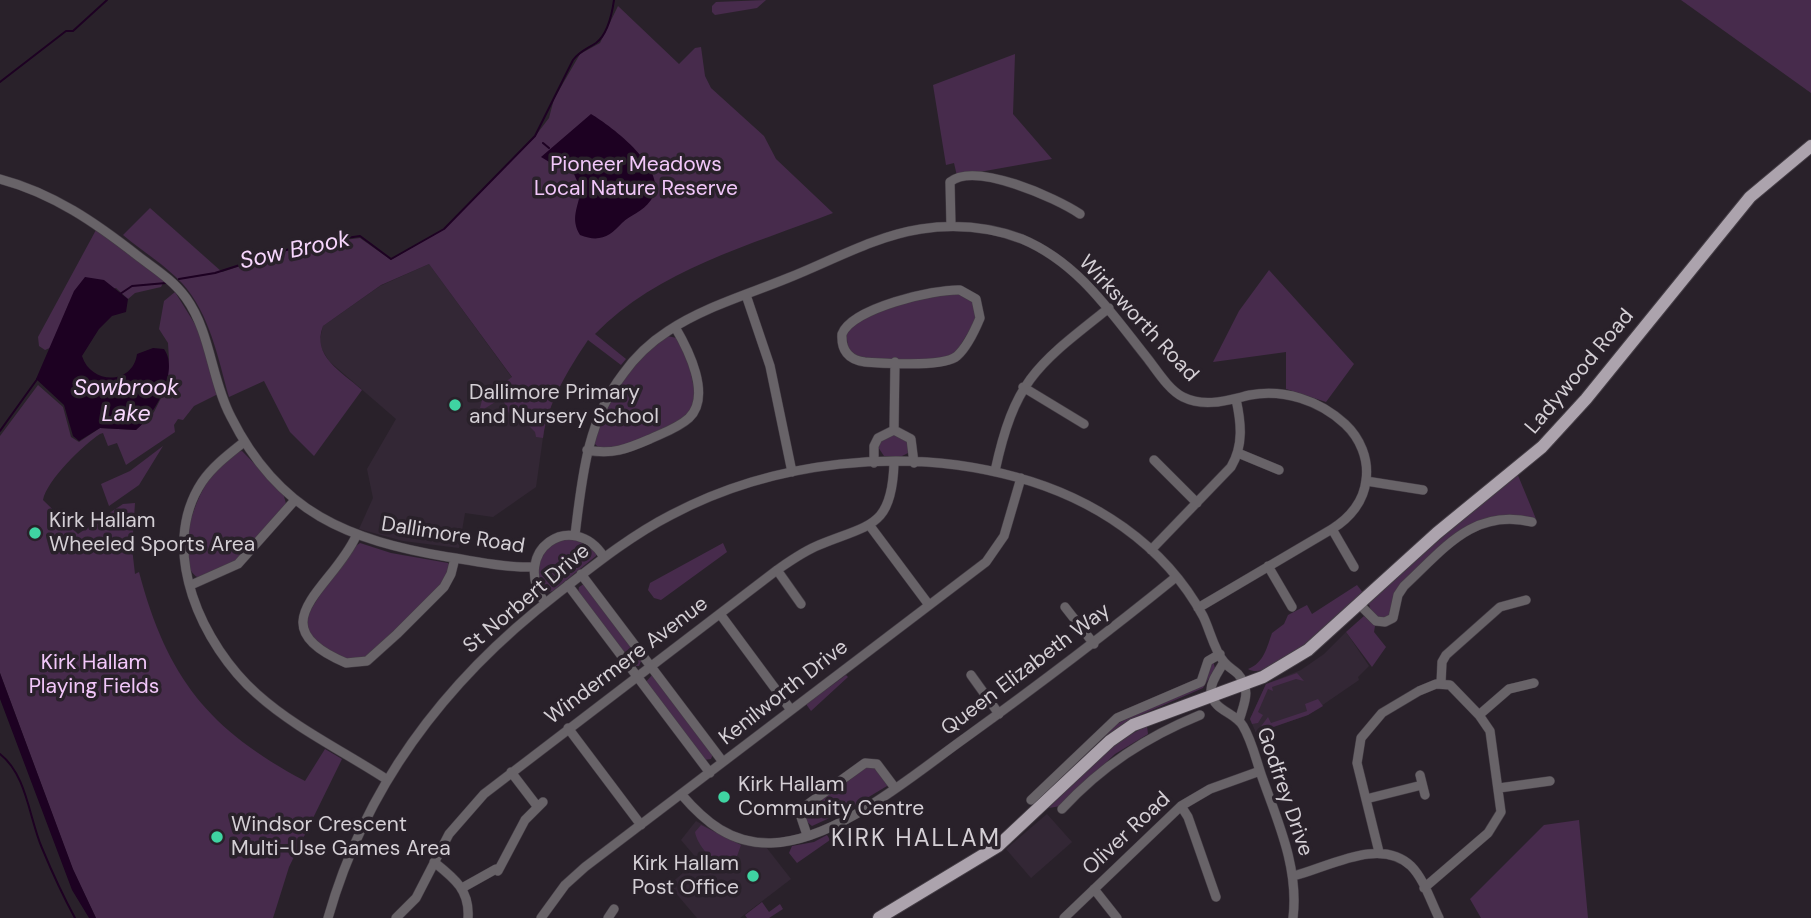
<!DOCTYPE html>
<html>
<head>
<meta charset="utf-8">
<style>
  body { margin:0 }
  canvas { display:block; background:#29212a }
</style>
</head>
<body>
<canvas width="1811" height="918"></canvas>
<script>
const c = document.querySelector('canvas').getContext('2d');
c.lineJoin = 'round';
function paint(path, color) {
  c.fillStyle = color;
  c.fill(path, 'evenodd');
}
function stroke(path, color, width, dash) {
  c.strokeStyle = color;
  c.lineWidth = width;
  c.lineCap = dash ? 'butt' : 'round';
  c.setLineDash(dash || []);
  c.stroke(path);
}
function drawText(font, color, halo, rows, align = 'center') {
  c.font = font + ' "DM Sans",sans-serif';
  c.lineWidth = 7;
  c.setLineDash([]);
  c.textBaseline = 'middle';
  c.strokeStyle = halo;
  c.fillStyle = color;
  for (const [text, x, y, turn = 0] of rows) {
    c.save();
    c.translate(x, y);
    c.rotate((+turn || 0) * Math.PI / 180);
    c.textAlign = isNaN(turn) ? turn : align;
    if (halo) c.strokeText(text, 0, 0);
    c.fillText(text, 0, 0);
    c.restore();
  }
}
paint(new Path2D(`
  M429,264L545,423L536,487L493,517L465,513L459,548L403,541L359,529L373,498L367,469L396,419L329,361L319,344L323,326L380,286Z
  M1346,632L1369,666L1358,677L1359,680L1308,715L1256,733L1250,719L1266,684L1301,670L1324,654Z
  M1047,814L1072,842L1031,878L1006,849Z
  M696,821L739,844L766,847L791,879L740,918H697L669,885L698,860L681,840Z`), '#332735');
paint(new Path2D(`
  M766,0L757,8L715,15L712,12V6L716,2Z
  M1681,0H1811V93Z
  M618,6L679,64L695,48L701,47L705,76L711,88L764,136L776,159L833,213C751,245 657,270 595,334L626,359L621,365L588,340C568,370 548,402 543,438L536,437L535,432L527,424L512,420L504,402L500,399L484,409L480,408L482,400L512,377L429,264L381,285L323,326C311,356 342,372 362,390L314,456L290,432L264,381L229,397C218,358 210,314 182,283C165,265 142,251 123,235L150,208L222,272L305,245L360,238L391,260L444,229L533,139L549,118L554,99L580,54L600,43Z
  M1015,54L1013,114L1052,159L957,176L954,163L946,165L933,85Z
  M96,230L164,281L161,287L135,293L128,299L116,288L69,303L52,347L45,350L39,346L38,337Z
  M1269,270L1354,364L1326,402L1286,389V352L1213,362L1239,311Z
  M175,292L198,329L218,394L194,406L183,420L178,419L174,425L175,432L126,465L117,443L108,446L103,433L100,434C83,445 47,480 43,500L78,534L123,504L135,503L132,548L135,574L139,572C167,678 209,730 305,781L325,749L342,759L289,867L273,918H96L73,870L0,673V436L38,385L63,407L71,437L79,442L100,428L136,430L154,412L161,398L169,359L168,343L159,329L164,301Z
  M954,292L971,297L977,318L955,354C929,363 873,366 849,352L846,333C871,306 920,298 954,292Z
  M667,336L677,338L688,359L695,393V401L686,418L623,449L599,448L595,444C588,416 644,351 667,336Z
  M894,434L906,438L910,445L908,453L902,456H884L878,447L881,440Z
  M163,446L139,485L109,506L101,484L130,471Z
  M242,451L283,493L287,507L235,563L199,578C165,561 206,455 242,451Z
  M1517,473L1536,519L1505,515L1483,520L1402,585L1390,615L1381,620L1371,612L1369,604L1374,596Z
  M560,540H583L596,552V556L553,591L546,593L539,587C537,563 539,553 560,540Z
  M360,543L391,553L448,563L450,567L447,579L366,659C350,662 339,658 325,648C317,642 305,635 305,624C306,612 351,548 360,543Z
  M723,543L727,552L661,600L654,598L648,590L650,583Z
  M584,584L642,659L639,666H633L578,593L579,587Z
  M1357,585L1364,594C1344,611 1273,684 1248,669C1264,663 1267,647 1272,633L1284,624L1288,615L1307,605L1312,614Z
  M1364,616L1375,626L1374,632L1386,647L1372,667L1346,632Z
  M1213,661L1215,668L1203,688L1131,719L1102,738L1035,804L1033,802L1112,726L1204,683Z
  M1297,673L1304,681L1296,679L1272,687L1273,691L1268,689L1258,712L1263,715L1258,723L1252,724L1250,719L1266,684Z
  M652,675L713,754L711,759L704,760L645,683Z
  M846,675L848,677L811,711L806,704Z
  M1318,699L1323,706L1308,715L1256,733L1268,717L1271,723L1307,711L1305,704Z
  M1147,726L1148,734L1115,754L1060,806L1049,808C1078,778 1108,744 1147,726Z
  M875,765L888,783L887,786L847,810L812,826L807,822L805,811L851,779L863,767Z
  M1579,820L1588,918H1481L1470,899L1544,825Z
  M701,825L741,845L736,859L726,865C713,863 697,845 695,832Z
  M827,835L830,840L797,863L789,853L792,846L814,842Z
  M762,902L769,912L780,904L783,909L769,918H747L745,915Z`), '#472b4c');
paint(new Path2D(`
  M591,114C611,126 672,171 651,200C642,213 631,214 622,223C610,236 600,243 580,235C570,219 578,207 581,190L574,174L560,161L551,163L541,157Z
  M85,277L104,280L128,299L126,312L112,316L99,329L82,356C91,385 133,385 137,354L153,348L164,349C180,371 154,416 136,430L100,428L79,441L73,436L64,405L36,379L74,291Z
  M0,673L73,869L96,918H89L72,890L0,699Z`), '#1d0122');
stroke(new Path2D(`
  M0,82L66,31H73L107,0
  M543,143L549,148
  M179,279L215,273L305,244L360,236L391,259L444,229L535,136L573,60C580,51 587,49 596,43C608,34 612,14 614,0
  M120,294L132,286L166,283
  M0,431L38,378
  M0,754C27,775 29,818 42,848C52,872 63,896 75,918`), '#1d0122', 2);
const minor = new Path2D(`
  M0,179C53,193 96,223 138,256C155,269 173,280 186,298C211,333 211,379 231,417C279,513 348,540 448,557C475,561 505,568 532,567
  M951,226L950,182C975,161 1056,198 1080,214
  M960,290L976,299L980,318C975,330 967,347 957,356C943,368 884,363 865,362C848,360 841,350 842,334C852,308 934,289 960,290Z
  M746,295L770,366L792,472
  M1023,387L1084,424
  M894,430L895,362
  M244,442C229,454 213,466 202,482C157,550 203,646 257,694C295,728 343,751 386,779
  M587,450C612,455 627,449 650,439C663,433 678,428 689,418C712,396 688,349 675,327
  M1238,453L1279,470
  M1154,460L1197,503
  M874,463V446L878,438L894,430L911,439L914,463
  M995,471C1015,379 1037,365 1109,308
  M1366,481L1423,490
  M870,526L929,605
  M1332,529L1354,567
  M575,535C582,478 587,421 623,374C635,357 651,342 668,331C704,307 749,294 788,278C831,261 875,236 921,229C955,224 990,227 1022,239C1079,263 1111,313 1148,359C1158,372 1169,390 1183,397C1205,408 1228,400 1250,395C1284,389 1319,400 1345,424C1360,438 1369,459 1366,480C1364,501 1350,518 1332,529L1198,608
  M356,536C333,588 255,625 346,663L367,661L397,634L444,587L451,574L455,558
  M1151,550L1231,467C1244,445 1241,422 1236,399
  M1268,566L1292,607
  M777,570L801,604
  M581,574L723,762
  M191,585L238,564L295,500
  M568,585L710,773
  M545,603C509,550 573,508 604,557
  M1359,604L1376,621L1385,622L1393,618L1398,595L1404,586C1444,549 1473,508 1532,522
  M1065,607L1094,644
  M720,614L791,710
  M1224,662C1219,671 1210,682 1211,692C1213,711 1235,712 1243,726C1252,741 1256,760 1262,777C1278,822 1299,868 1293,918
  M971,675L999,714
  M1441,683L1442,662L1446,655L1500,607L1526,600
  M1479,715L1509,689L1534,683
  M568,728L641,825
  M511,772L537,806
  M1420,775L1425,795
  M1499,788L1550,781
  M681,794C705,822 731,844 771,843C837,841 913,775 965,738C1037,686 1107,633 1176,577
  M1366,799L1422,785
  M1031,800L1117,718L1201,682L1208,661L1220,654
  M1181,806L1188,817L1216,897
  M1062,809C1102,766 1146,737 1200,715
  M807,835L801,817L804,807L865,763L877,764L895,788
  M1379,852L1357,763L1361,738L1382,713L1419,691L1436,684L1450,685L1479,715L1490,731L1501,812L1488,833L1424,888
  M434,862C454,878 470,890 468,918
  M498,871L525,820L543,802
  M1293,876C1327,868 1380,836 1411,866C1424,879 1431,902 1439,918
  M462,888L496,869
  M1094,889L1117,918
  M328,918C366,784 448,678 557,594C593,566 630,536 671,515C773,461 904,446 1016,477C1093,498 1164,544 1203,616C1210,630 1214,650 1224,662C1228,667 1234,670 1238,674C1252,690 1244,703 1239,721
  M396,918L416,898L449,834L484,794L777,570C790,561 804,551 819,545C870,524 892,528 894,463
  M541,918L565,885L585,867L986,562L1004,536L1021,478
  M608,918L614,909
  M1064,918L1181,806L1210,789L1260,771`);
const major = new Path2D(`
  M879,918L998,846L1110,741L1133,725L1263,677L1308,650L1437,533L1542,447L1586,399L1750,197L1811,146`);
stroke(minor, '#443d45', 10);
stroke(major, '#443d45', 14);
stroke(minor, '#686368', 9);
stroke(major, '#aca3ad', 12);
for (const [x, y, r, color] of [
  [455,405,7,"#3fd4a2"],
  [35,533,7,"#3fd4a2"],
  [724,797,7,"#3fd4a2"],
  [217,837,7,"#3fd4a2"],
  [753,876,7,"#3fd4a2"]
]) {
  const dot = new Path2D();
  dot.arc(x, y, r, 0, 2 * Math.PI);
  c.fillStyle = color;
  c.fill(dot);
  stroke(dot, '#29212a', 2.5);
}
drawText('21px', '#f2c7fa', '#29212a', [
  ["Pioneer Meadows",636,165],
  ["Local Nature Reserve",636,189],
  ["Kirk Hallam",94,663],
  ["Playing Fields",94,687]
]);
drawText('21px', '#d4cfd5', '#29212a', [
  ["Wirksworth Road",1138,319,47],
  ["Ladywood Road",1580,372,-50],
  ["Dallimore Road",453,536,9],
  ["St Norbert Drive",527,599,-40],
  ["Windermere Avenue",627,661,-37],
  ["Queen Elizabeth Way",1026,670,-37],
  ["Kenilworth Drive",784,693,-38],
  ["Godfrey Drive",1284,792,71],
  ["Oliver Road",1127,834,-43]
]);
drawText('21px', '#d4cfd5', '#29212a', [
  ["Dallimore Primary",469,393],
  ["and Nursery School",469,417],
  ["Kirk Hallam",49,521],
  ["Wheeled Sports Area",49,545],
  ["Kirk Hallam",738,785],
  ["Community Centre",738,809],
  ["Windsor Crescent",231,825],
  ["Multi-Use Games Area",231,849],
  ["Kirk Hallam",739,864,"right"],
  ["Post Office",739,888,"right"]
], 'left');
drawText('italic 23px', '#f7d6fd', '#29212a', [
  ["Sow Brook",295,251,-12],
  ["Sowbrook",126,389],
  ["Lake",126,415]
]);
c.letterSpacing = '2px';
drawText('24px', '#d4cfd5', '#29212a', [
  ["KIRK HALLAM",916,840]
]);
c.letterSpacing = '0px';
</script>
</body>
</html>
